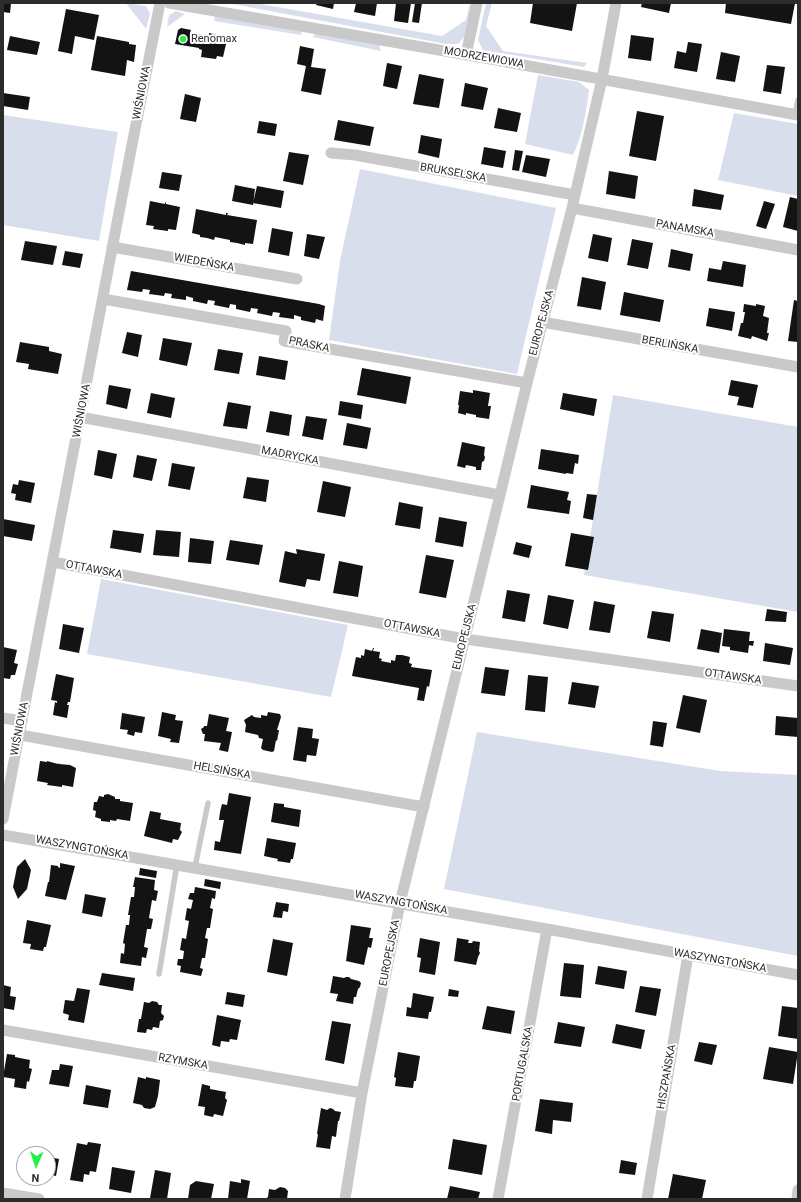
<!DOCTYPE html>
<html>
<head>
<meta charset="utf-8">
<style>
  body { margin:0 }
  #map { position:relative; width:801px; height:1202px; overflow:hidden; background:#fff; font-family:Roboto,sans-serif }
  canvas { display:block }
  .frame { position:absolute; inset:0; border:4px solid #2c2c2c; pointer-events:none }
  .north { position:absolute; left:16px; top:1146px; width:40px; height:40px; box-sizing:border-box; background:#fff; border:1px solid #ababab; border-radius:50%; rotate:183deg; font-size:11px; font-weight:700; line-height:16px; text-align:center; color:#2c2c2c }
  .north::after { content:''; display:block; margin:auto; width:14px; height:18px; background:#21f144; clip-path:polygon(50% 0,100% 100%,50% 72%,0 100%) }
</style>
</head>
<body>
<div id="map">
<canvas width="801" height="1202"></canvas>
<div class="frame"></div>
<div class="north">N</div>
</div>
<script>
const c = document.querySelector('canvas').getContext('2d');
c.lineJoin = 'round';
function paint(path, color) {
  c.fillStyle = color;
  c.fill(path, 'evenodd');
}
function stroke(path, color, width, dash) {
  c.strokeStyle = color;
  c.lineWidth = width;
  c.lineCap = dash ? 'butt' : 'round';
  c.setLineDash(dash || []);
  c.stroke(path);
}
function drawText(font, color, halo, rows, align = 'center') {
  c.font = font + ' Roboto,sans-serif';
  c.lineWidth = 4;
  c.setLineDash([]);
  c.textBaseline = 'middle';
  c.strokeStyle = halo;
  c.fillStyle = color;
  for (const [text, x, y, turn = 0] of rows) {
    c.save();
    c.translate(x, y);
    c.rotate((+turn || 0) * Math.PI / 180);
    c.textAlign = isNaN(turn) ? turn : align;
    if (halo) c.strokeText(text, 0, 0);
    c.fillText(text, 0, 0);
    c.restore();
  }
}
paint(new Path2D(`
  M126,3L146,6L150,14L146,29Z
  M227,3H255L442,36L466,20L470,3H474L466,35L458,44H446Z
  M486,3H492L486,26L503,51L587,63L584,67L483,50L478,40Z
  M176,11L185,14L167,27L169,15Z
  M215,14L302,29L301,35L214,21Z
  M315,32L379,45L381,51L313,37Z
  M538,75L579,82L589,90C586,112 583,135 573,155L525,144Z
  M734,113L798,124V196L718,180Z
  M3,115L118,132L99,241L3,225Z
  M360,169L556,208L517,374L329,340L340,261Z
  M613,395L798,427V612L584,575Z
  M101,579L348,625L331,697L87,654Z
  M477,732L720,771L798,775V956L444,889Z`), '#d8deeb');
paint(new Path2D(`
  M3,3H11L10,13L3,12Z
  M317,3H334L333,9L316,5Z
  M356,3H377L375,16L354,12Z
  M396,3H411L408,23L394,21Z
  M415,3H422L419,23L412,22Z
  M533,3H577L572,31L530,23Z
  M642,3H671L669,13L641,7Z
  M726,3H795L791,24L725,13Z
  M66,9L99,15L94,40L75,36L72,54L58,51Z
  M181,28L191,30L190,33L209,36V33L226,37L227,40L223,57L217,56L216,59L201,57L202,50L199,49V48L175,44L178,30Z
  M631,35L654,38L651,61L628,58Z
  M10,36L40,42L37,55L7,50Z
  M97,36L129,42V44L136,45L134,62L127,60L125,76L91,70Z
  M688,42L702,44L697,72L674,68L677,51L686,53Z
  M300,46L314,49L311,67L326,69L321,95L301,91L306,66L297,64Z
  M721,52L740,56L735,82L716,79Z
  M387,63L402,66L397,89L383,86Z
  M767,65L785,67L781,94L763,91Z
  M419,74L444,79L439,108L413,104Z
  M465,83L488,88L483,110L461,106Z
  M3,93L30,97L28,110L3,106Z
  M185,94L201,98L196,122L180,119Z
  M498,108L521,113L517,132L494,128Z
  M637,111L664,116L656,161L629,156Z
  M338,120L374,127L370,146L334,140Z
  M259,121L277,124L275,136L257,133Z
  M421,135L442,139L439,158L418,153Z
  M484,147L506,151L503,168L481,164Z
  M515,150L523,151L519,171L512,170Z
  M289,152L309,155L303,185L283,181Z
  M526,155L550,159L546,177L522,172Z
  M609,171L638,176L635,199L606,194Z
  M162,172L182,175L179,191L159,188Z
  M235,185L255,189L253,205L232,201Z
  M257,186L284,191L281,208L253,203Z
  M694,189L724,195L721,210L692,206Z
  M790,197L798,199V231L783,227Z
  M150,201L165,204V202L166,203V204L180,207L176,230L168,229V231L153,229L154,226L146,225Z
  M764,201L775,204L766,229L756,226Z
  M196,209L226,215V213H228L227,215L257,220L253,244L245,243V245L237,243L230,242V240L215,237L214,240L207,238L200,237V235L192,233Z
  M272,228L293,232L289,256L268,252Z
  M307,234L325,237L319,259L304,256Z
  M593,234L612,238L608,262L588,258Z
  M632,239L653,243L648,269L627,265Z
  M25,241L57,246L53,265L21,260Z
  M671,249L693,254L690,271L668,267Z
  M65,251L83,254L80,268L62,265Z
  M723,261L746,265L743,287L707,281L709,268L721,270Z
  M131,271L319,304L325,306L323,321L316,319L315,323L301,320V317L294,315V319L279,317L280,313L273,312L272,316L257,313L258,309L251,308L250,312L236,309V305L230,304L229,308L214,305L215,301L208,300L207,304L193,301V298L186,296V300L171,298L172,294L165,293L164,296L149,294L150,290L143,289L142,292L127,290Z
  M582,277L606,282L601,310L577,306Z
  M624,292L664,300L660,322L620,315Z
  M794,300L798,301V342L788,341Z
  M744,304L756,306V304L765,306L763,316L769,318L767,333H769L767,341L752,336L751,339L738,336L741,323H743L745,312H743Z
  M709,308L735,312L732,331L706,326Z
  M127,332L142,335L138,357L122,353Z
  M163,338L192,343L187,366L159,360Z
  M20,342L49,347V351L62,354L58,374L28,369L29,364L16,362Z
  M218,349L243,353L239,374L214,370Z
  M259,356L288,361L285,380L256,375Z
  M362,368L411,377L406,404L357,395Z
  M731,380L758,385L753,408L737,405L739,397L728,395Z
  M109,385L131,389L127,409L106,404Z
  M473,390L490,393L488,406H491L489,419L476,417V415L466,413V415L458,413L459,405H458L460,391L473,393Z
  M151,393L175,398L171,418L147,413Z
  M563,393L597,399L594,416L560,409Z
  M340,401L363,405L361,419L338,415Z
  M228,402L251,406L247,429L223,426Z
  M270,411L292,415L289,436L266,432Z
  M306,416L327,419L323,440L302,436Z
  M347,423L371,428L367,449L343,445Z
  M462,442L485,447L484,455L485,457L484,461L482,462L481,470H476V467L466,465L465,468L457,466Z
  M541,449L579,455L578,464L575,463L573,474L566,473V474L538,469Z
  M98,450L117,454L112,479L94,475Z
  M137,455L157,459L152,481L133,477Z
  M172,463L195,467L190,490L168,486Z
  M247,477L269,480L266,502L243,498Z
  M19,480L35,483L31,503L15,500L16,494L11,493L13,484L18,485Z
  M323,481L351,487L345,517L317,512Z
  M531,485L569,492L567,500L571,501L569,514L527,508Z
  M587,494L597,495L593,520L583,518Z
  M399,502L423,507L420,529L395,525Z
  M439,517L467,522L463,547L435,542Z
  M3,519L35,525L32,541L3,536Z
  M113,530L144,534L141,553L110,548Z
  M156,530L181,532L179,557L153,555Z
  M571,533L594,537L588,570L565,566Z
  M190,538L214,541L211,564L188,562Z
  M230,540L263,545L259,565L226,560Z
  M516,542L532,546L529,558L513,554Z
  M296,549L325,554L320,581L307,579L305,587L279,582L285,551L297,554Z
  M426,555L454,560L446,598L419,593Z
  M339,561L363,566L358,597L333,593Z
  M507,590L530,594L525,622L502,618Z
  M548,595L574,600L568,629L543,624Z
  M594,601L615,605L610,633L589,630Z
  M767,609L787,612L786,622L765,621Z
  M652,611L674,614L670,642L647,638Z
  M63,624L84,628L79,653L59,649Z
  M701,629L722,633L719,653L697,649Z
  M724,629L750,632L749,641H754L753,646L749,645L748,653L730,650V647L722,646Z
  M765,643L793,648L790,665L763,661Z
  M3,647L17,650L14,663L18,664L15,675H11L10,679L3,678Z
  M373,648H374L373,651L380,652L379,658L382,659L381,661L391,663V660L395,661L396,655H402L410,657L409,663L412,664L411,667L432,670L429,687L427,686L424,701L417,700L419,688L352,676L356,657L361,658V655L364,656L365,649L372,651Z
  M485,667L509,670L505,696L481,693Z
  M56,674L74,678L70,702H68L67,705H69L67,718L53,715L55,702L57,703V701L51,700Z
  M528,675L548,677L545,712L525,710Z
  M572,682L599,686L595,708L568,704Z
  M683,695L707,700L700,733L676,728Z
  M162,712L176,715L175,720L183,721L179,743L170,742L171,739L158,736Z
  M268,712L280,714L281,717L277,730H279L277,741L276,740L274,751L272,752L263,750L261,748L263,739L259,738L258,735L245,732L246,725L244,720L252,715L254,717L261,718V715L267,716Z
  M122,713L145,717L142,733L135,732L134,736L127,734L128,730L120,729Z
  M209,714L229,718L226,731L232,732L228,752L219,750L221,743L204,741L205,734H203L201,729L204,727V726H207Z
  M776,716L798,718V737L775,735Z
  M653,721L667,723L663,747L650,745Z
  M298,727L313,729L312,738L319,739L316,756L307,755L306,762L293,760Z
  M40,761L47,762V761L58,764L59,763V764L70,765L76,768L73,787L62,785V787L47,785L48,783L37,781Z
  M229,793L251,797L241,854L214,850L215,841L220,842L224,820H219L220,812L222,804L227,805Z
  M108,794L115,797V799H120V801L133,803L130,821L117,819L116,821L110,820V822L101,821V819L95,817L96,811L93,810L94,802H97L99,796L104,797V795Z
  M274,803L284,804V807L301,810L299,827L271,822Z
  M150,811L161,813L160,819L181,823L180,830L182,832L178,840L173,839L172,843L144,836Z
  M267,838L296,843L293,859H291L290,863L277,861L278,859L264,856Z
  M25,859L31,870L27,889L18,899L13,887L17,867Z
  M60,863L75,866L66,900L45,896L48,882H49L51,865L58,866V867L60,868Z
  M140,868L157,871L156,878L139,875Z
  M135,877L155,880L154,890L158,891L156,901L152,900L149,918L153,919L151,929H147L144,947L148,948L146,958L142,957L141,966L120,963L121,953L124,954L125,944L123,943L126,925H129L130,915H128L131,897H134L135,887H133Z
  M205,879L221,882L220,889L204,886Z
  M195,887L216,891L215,899L212,898L210,908L213,909L210,928H207L205,938L208,939L205,958H202L200,968L203,969L201,976L180,972L181,966L177,965L178,959H183L184,951L180,950L182,938L186,939L189,921L185,920L187,908L191,909L193,900L188,899L190,893H194Z
  M85,894L106,898L102,917L82,913Z
  M276,902L289,904L288,912L283,911L282,918L273,917Z
  M27,920L51,925L46,947H44L43,951L30,949L31,944L23,943Z
  M351,925L371,928L369,938H373L371,948L368,947L364,965L346,961Z
  M420,938L440,942L435,975L419,972L421,958L417,957Z
  M457,938L469,940L468,943H472L473,941L480,942L479,951L480,953L478,957L476,965L454,961Z
  M273,939L293,943L287,976L267,972Z
  M564,963L584,965L581,998L560,996Z
  M598,966L627,971L624,989L595,984Z
  M102,973L135,978L133,991L99,985Z
  M333,976L344,978L346,977H349L351,979L359,981L361,983L360,987L358,989L356,997H354L353,1004L336,1001L338,994L330,993Z
  M3,985L11,987L10,996L16,997L14,1010L3,1008Z
  M640,986L661,989L656,1016L635,1012Z
  M77,988L90,990L84,1023L68,1020L69,1015L63,1013L65,1000L74,1001Z
  M449,989L459,991L458,997L448,996Z
  M227,992L245,995L243,1007L225,1004Z
  M413,993L434,997L431,1012H429L428,1019L406,1016L407,1007L411,1008Z
  M152,1001L157,1002L159,1005H162L161,1013L164,1016L163,1020L160,1021L159,1028L153,1027L152,1030L147,1029L146,1033L137,1032L139,1019H141L144,1002L149,1003Z
  M487,1006L515,1011L511,1034L482,1029Z
  M782,1006L798,1008V1039L778,1036Z
  M217,1015L241,1020L237,1040L230,1039L229,1042L221,1041L220,1047L212,1045Z
  M332,1021L351,1024L344,1064L325,1060Z
  M558,1022L585,1027L581,1047L554,1043Z
  M616,1024L645,1030L641,1049L612,1043Z
  M699,1042L717,1045L712,1065L694,1061Z
  M769,1047L798,1052L793,1084L763,1079Z
  M398,1052L420,1056L416,1081H414L413,1088L395,1086L396,1078L394,1077Z
  M7,1054L15,1055V1057L30,1060L29,1068L32,1069L29,1082L27,1081L26,1089L14,1087L15,1079L3,1077Z
  M60,1064L73,1066L69,1087L49,1084L52,1070H59Z
  M138,1077L146,1079V1077L160,1080L158,1096L155,1107L150,1109L144,1108L142,1105L133,1103Z
  M202,1084L210,1086V1089L226,1092L225,1098L227,1100L223,1116L214,1114L213,1117L204,1115L205,1107L198,1106Z
  M86,1085L111,1090L108,1108L83,1104Z
  M540,1099L573,1103L571,1122L553,1120L552,1134L535,1131Z
  M321,1108L327,1110L330,1108L333,1109L335,1111L341,1112L339,1121H338L336,1137L332,1136L330,1149L316,1147L318,1134H317Z
  M453,1139L487,1145L482,1175L448,1169Z
  M88,1142L101,1144L96,1172L90,1171L89,1175L84,1174L83,1182L70,1180L77,1143L87,1145Z
  M39,1151L50,1153L49,1157L59,1159L56,1176L48,1174V1154H39Z
  M621,1160L637,1163L635,1175L619,1173Z
  M112,1167L135,1171L131,1193L109,1189Z
  M155,1170L171,1173L167,1199L150,1198Z
  M673,1174L706,1180L702,1199H668Z
  M30,1178H41L39,1184L29,1183Z
  M241,1179L250,1181L247,1199H228L230,1181L241,1183Z
  M196,1181L214,1184L211,1199H188L190,1185Z
  M450,1186L480,1192L478,1199H447Z
  M280,1187L285,1188L288,1191L287,1199H265L268,1197L269,1189L275,1190Z`), '#131313');
stroke(new Path2D(`
  M795,114L798,100
  M195,867L208,803
  M159,974L177,864`), '#c9c9c9', 5.5);
stroke(new Path2D(`
  M169,3L485,58L798,115
  M466,55L477,3
  M331,153L355,155L575,195
  M572,208L798,250
  M112,247L297,279
  M103,299L286,331L284,341L527,383
  M542,322L798,367
  M80,417L500,495
  M53,562L465,639L798,686
  M3,718L22,721
  M20,735L424,807
  M3,819L130,155L160,3
  M3,835L547,929L798,975
  M3,1030L362,1093
  M3,1193L39,1199
  M345,1199L362,1093L400,903L500,495L527,383L572,208L602,79L616,3
  M498,1199L547,929
  M647,1199L688,955
  M797,1199L798,1190`), '#c9c9c9', 11);
for (const [x, y, r, color] of [
  [183,39,4,"#21f144"]
]) {
  const dot = new Path2D();
  dot.arc(x, y, r, 0, 2 * Math.PI);
  c.fillStyle = color;
  c.fill(dot);
  stroke(dot, '#fff', 1.5);
}
drawText('11px', '#2c2c2c', '#fff', [
  ["Renomax",191,39]
], 'left');
drawText('11px', '#2c2c2c', '#fff', [
  ["MODRZEWIOWA",484,58,10],
  ["WIŚNIOWA",142,93,-79],
  ["BRUKSELSKA",453,173,10],
  ["PANAMSKA",685,229,10],
  ["WIEDEŃSKA",204,263,10],
  ["EUROPEJSKA",542,323,-75],
  ["PRASKA",309,345,12],
  ["BERLIŃSKA",670,345,10],
  ["WIŚNIOWA",82,411,-79],
  ["MADRYCKA",290,456,11],
  ["OTTAWSKA",94,570,11],
  ["OTTAWSKA",412,629,11],
  ["EUROPEJSKA",465,637,-76],
  ["OTTAWSKA",733,677,8],
  ["WIŚNIOWA",20,729,-79],
  ["HELSIŃSKA",222,771,10],
  ["WASZYNGTOŃSKA",82,848,10],
  ["WASZYNGTOŃSKA",401,903,10],
  ["EUROPEJSKA",390,953,-79],
  ["WASZYNGTOŃSKA",720,961,10],
  ["RZYMSKA",183,1062,10],
  ["PORTUGALSKA",523,1064,-80],
  ["HISZPAŃSKA",667,1077,-80]
]);
</script>
</body>
</html>
